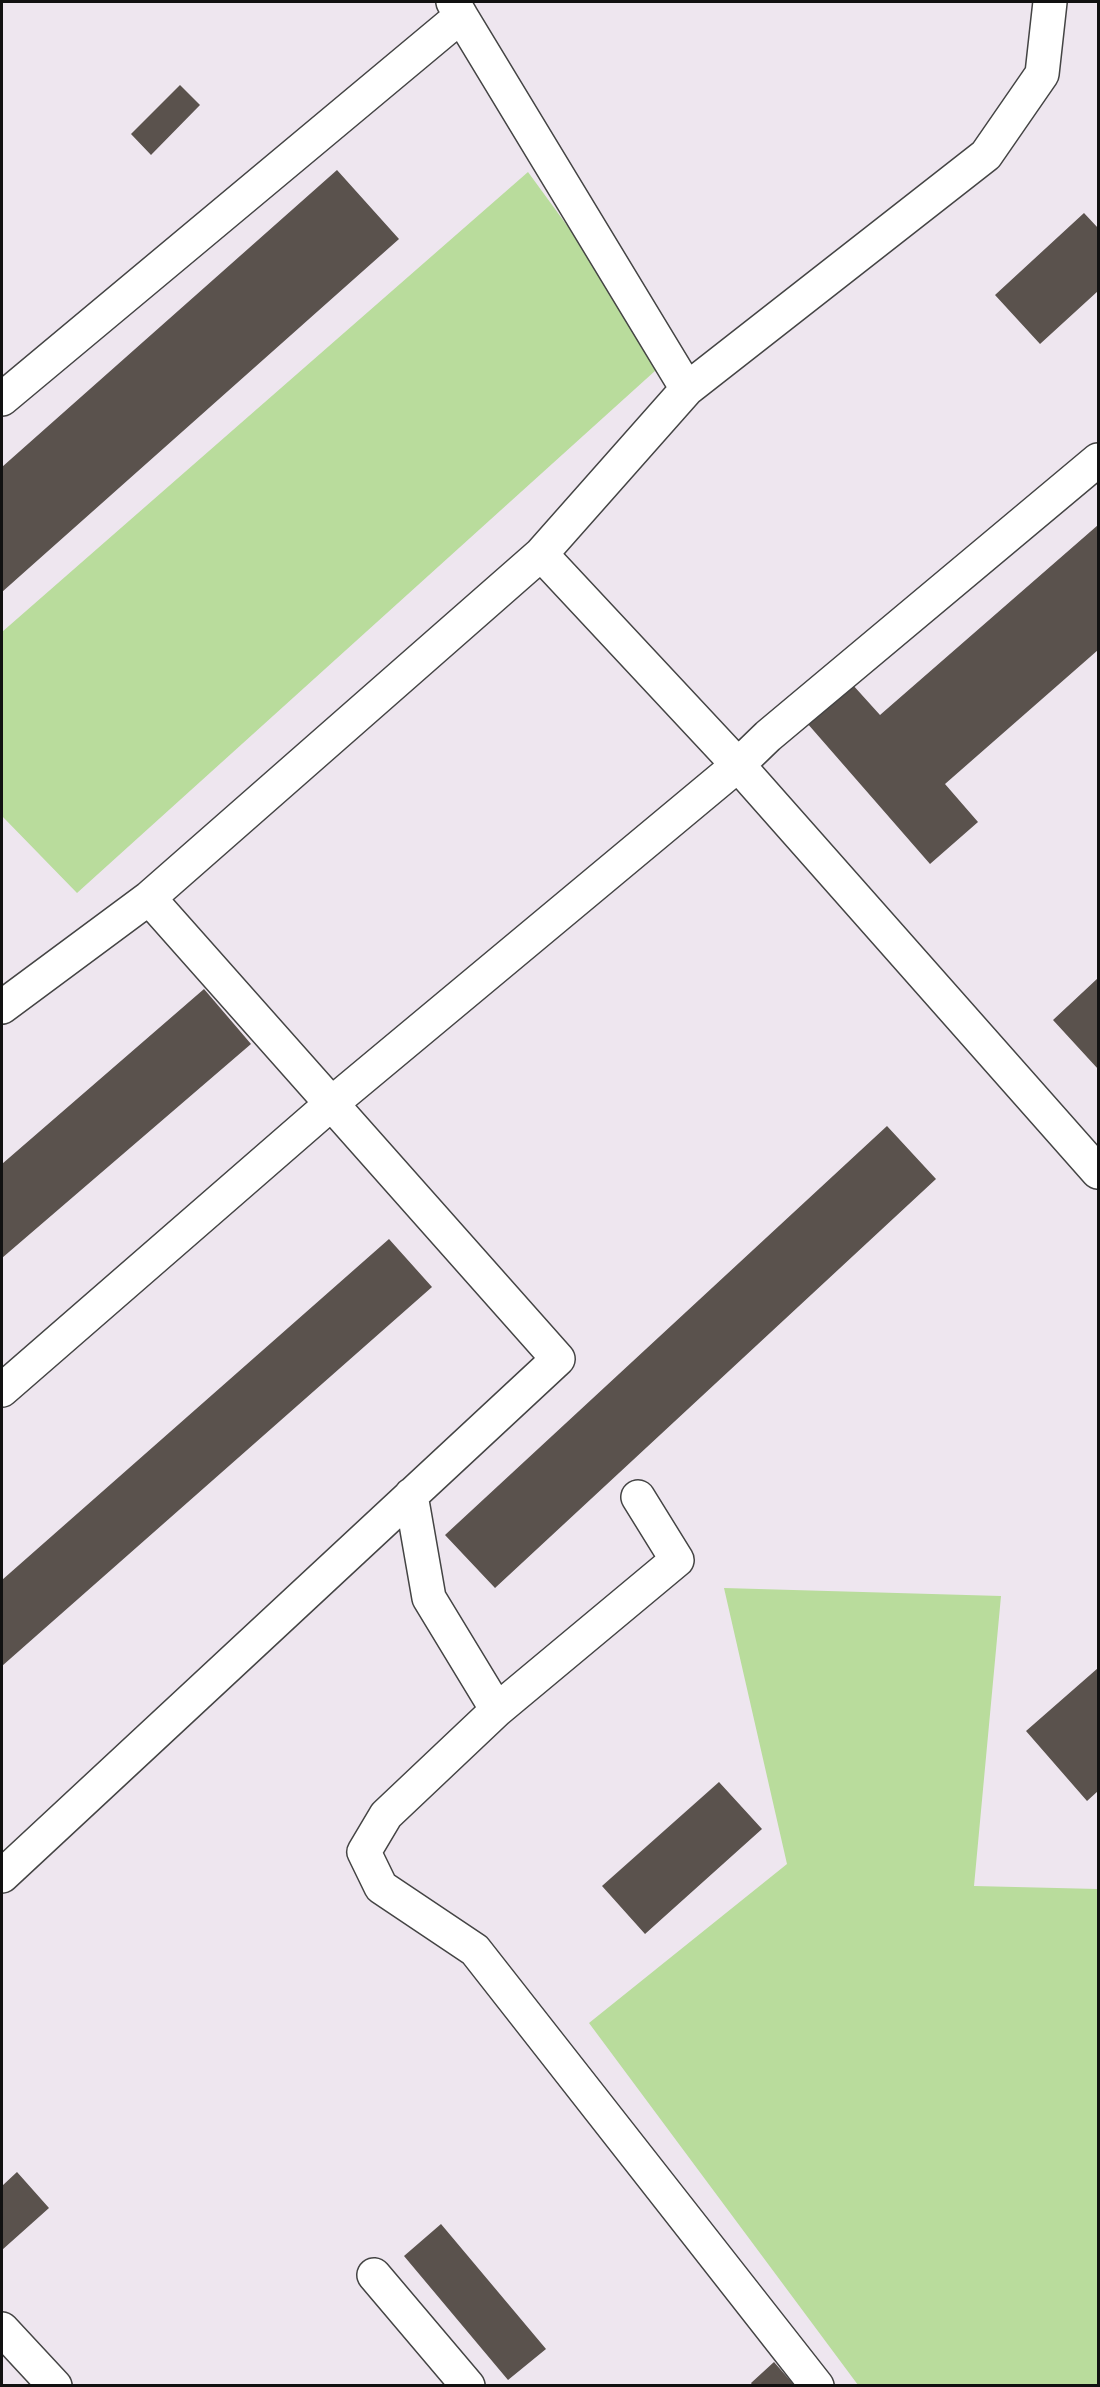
<!DOCTYPE html>
<html>
<head>
<meta charset="utf-8">
<style>
  body { margin:0 }
  #map { position:relative; width:1100px; height:2387px; overflow:hidden; background:#fffdf5; font-family:Spectral,serif }
  canvas { display:block }
  .frame { position:absolute; inset:0; border:3px solid #111; pointer-events:none }
</style>
</head>
<body>
<div id="map">
<canvas width="1100" height="2387"></canvas>
<div class="frame"></div>
</div>
<script>
const c = document.querySelector('canvas').getContext('2d');
c.lineJoin = 'round';
function paint(path, color) {
  c.fillStyle = color;
  c.fill(path, 'evenodd');
}
function stroke(path, color, width, dash) {
  c.strokeStyle = color;
  c.lineWidth = width;
  c.lineCap = dash ? 'butt' : 'round';
  c.setLineDash(dash || []);
  c.stroke(path);
}
paint(new Path2D(`
  M2,2H1098V2385H2Z`), '#eee6ef');
paint(new Path2D(`
  M528,172L666,361L77,893L2,816V632Z
  M724,1588L1001,1596L974,1886L1098,1889V2385H858L589,2023L787,1864Z`), '#b9dc9c');
paint(new Path2D(`
  M180,85L200,105L151,155L131,134Z
  M337,170L399,239L2,592V467Z
  M1084,213L1098,228V291L1040,344L995,295Z
  M1098,525V650L945,784L978,822L930,864L807,723L852,684L880,715Z
  M1098,978V1069L1053,1020Z
  M204,989L251,1044L2,1258V1164Z
  M887,1126L936,1179L495,1588L445,1535Z
  M389,1239L432,1287L2,1666V1580Z
  M1098,1668V1791L1087,1801L1026,1731Z
  M719,1782L762,1829L645,1934L602,1886Z
  M17,2172L49,2208L2,2250V2186Z
  M441,2224L546,2349L508,2380L404,2256Z
  M774,2362L795,2386H753L751,2383Z`), '#5a524d');
const minor = new Path2D(`
  M461,16L687,389
  M2,399L461,16L453,2
  M541,554L738,765L1098,1172
  M2,1007L149,898L541,554L687,389L986,155L1042,74L1050,2
  M2,1390L331,1104L738,765L768,736L1098,460
  M411,1495L429,1598L497,1710
  M638,1497L677,1560L497,1710L386,1815L364,1852L381,1887L475,1950L817,2386
  M2,1876L558,1359L149,898
  M374,2275L468,2386
  M2,2329L55,2386`);
stroke(minor, '#444', 36);
stroke(minor, '#fff', 33);
</script>
</body>
</html>
